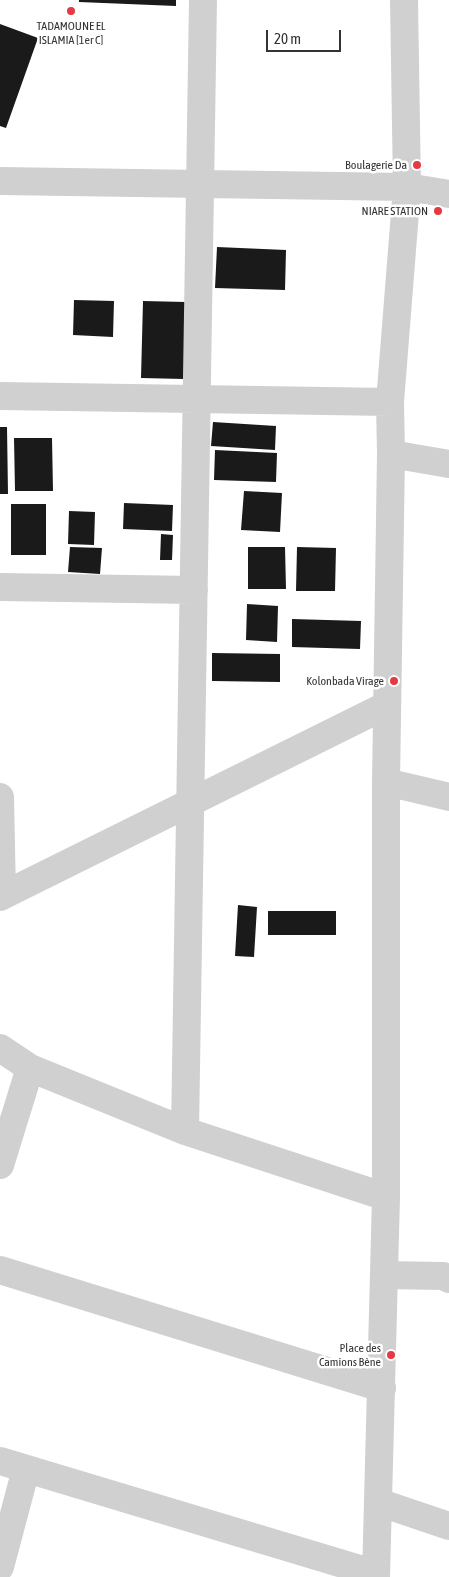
<!DOCTYPE html>
<html>
<head>
<meta charset="utf-8">
<style>
  body { margin:0 }
  #map { position:relative; width:449px; height:1577px; overflow:hidden; background:#fff; font-family:"Asap Condensed",sans-serif }
  canvas { display:block }
  .scale { position:absolute; left:266px; top:30px; width:75px; height:22px; box-sizing:border-box; border:2px solid #333; border-top:0; padding-left:6px; font-size:15px; line-height:18px; white-space:nowrap; color:#333; -webkit-text-stroke:4px #fff; paint-order:stroke }
</style>
</head>
<body>
<div id="map">
<canvas width="449" height="1577"></canvas>
<div class="scale">20 m</div>
</div>
<script>
const c = document.querySelector('canvas').getContext('2d');
c.lineJoin = 'round';
function paint(path, color) {
  c.fillStyle = color;
  c.fill(path, 'evenodd');
}
function stroke(path, color, width, dash) {
  c.strokeStyle = color;
  c.lineWidth = width;
  c.lineCap = dash ? 'butt' : 'round';
  c.setLineDash(dash || []);
  c.stroke(path);
}
function drawText(font, color, halo, rows, align = 'center') {
  c.font = font + ' "Asap Condensed",sans-serif';
  c.lineWidth = 5;
  c.setLineDash([]);
  c.textBaseline = 'middle';
  c.strokeStyle = halo;
  c.fillStyle = color;
  for (const [text, x, y, turn = 0] of rows) {
    c.save();
    c.translate(x, y);
    c.rotate((+turn || 0) * Math.PI / 180);
    c.textAlign = isNaN(turn) ? turn : align;
    if (halo) c.strokeText(text, 0, 0);
    c.fillText(text, 0, 0);
    c.restore();
  }
}
paint(new Path2D(`
  M79,0H176V6L79,2Z
  M0,24L38,38L6,128L0,126Z
  M217,247L286,250L285,290L215,288Z
  M74,300L114,301L113,337L73,335Z
  M143,301L186,302L184,379L141,378Z
  M213,422L276,426L275,450L211,446Z
  M0,427H7L8,494H0Z
  M14,438H52L53,491H15Z
  M215,450L277,453L276,482L214,480Z
  M244,491L282,493L280,532L241,530Z
  M124,503L173,505L172,531L123,529Z
  M11,504H46V555H11Z
  M69,511L95,512L94,545L68,544Z
  M161,534L173,535L172,560H160Z
  M70,547L102,548L100,574L68,572Z
  M248,547H285L286,589H248Z
  M297,547L336,548L335,591H296Z
  M247,604L278,606L277,642L246,640Z
  M292,619L361,621L360,649L292,647Z
  M212,653L280,654V682L212,681Z
  M238,905L257,907L254,957L235,956Z
  M268,911H336V935H268Z`), '#1a1a1a');
stroke(new Path2D(`
  M0,181L407,187L449,194
  M0,396L390,402
  M391,454L449,464
  M0,587L194,590
  M386,782L449,797
  M0,797L2,896
  M0,897L387,705
  M0,1048L30,1068L185,1131L386,1197
  M185,1131L203,0
  M0,1165L30,1068
  M0,1270L382,1388
  M384,1275L443,1276L449,1279
  M0,1461L376,1574
  M378,1502L449,1526
  M0,1567L26,1469
  M376,1577L386,1197V782L391,454L390,402L407,187L404,0`), '#d0d0d0', 28);
for (const [x, y, r, color] of [
  [71,11,5,"#e63946"],
  [417,165,5,"#e63946"],
  [438,211,5,"#e63946"],
  [394,681,5,"#e63946"],
  [391,1355,5,"#e63946"]
]) {
  const dot = new Path2D();
  dot.arc(x, y, r, 0, 2 * Math.PI);
  c.fillStyle = color;
  c.fill(dot);
  stroke(dot, '#fff', 2);
}
drawText('12px', '#333', '#fff', [
  ["TADAMOUNE EL",71,26,"center"],
  ["ISLAMIA [1er C]",71,40,"center"],
  ["Boulagerie Da",407,165],
  ["NIARE STATION",428,211],
  ["Kolonbada Virage",384,681],
  ["Place des",381,1348],
  ["Camions Bène",381,1362]
], 'right');
</script>
</body>
</html>
